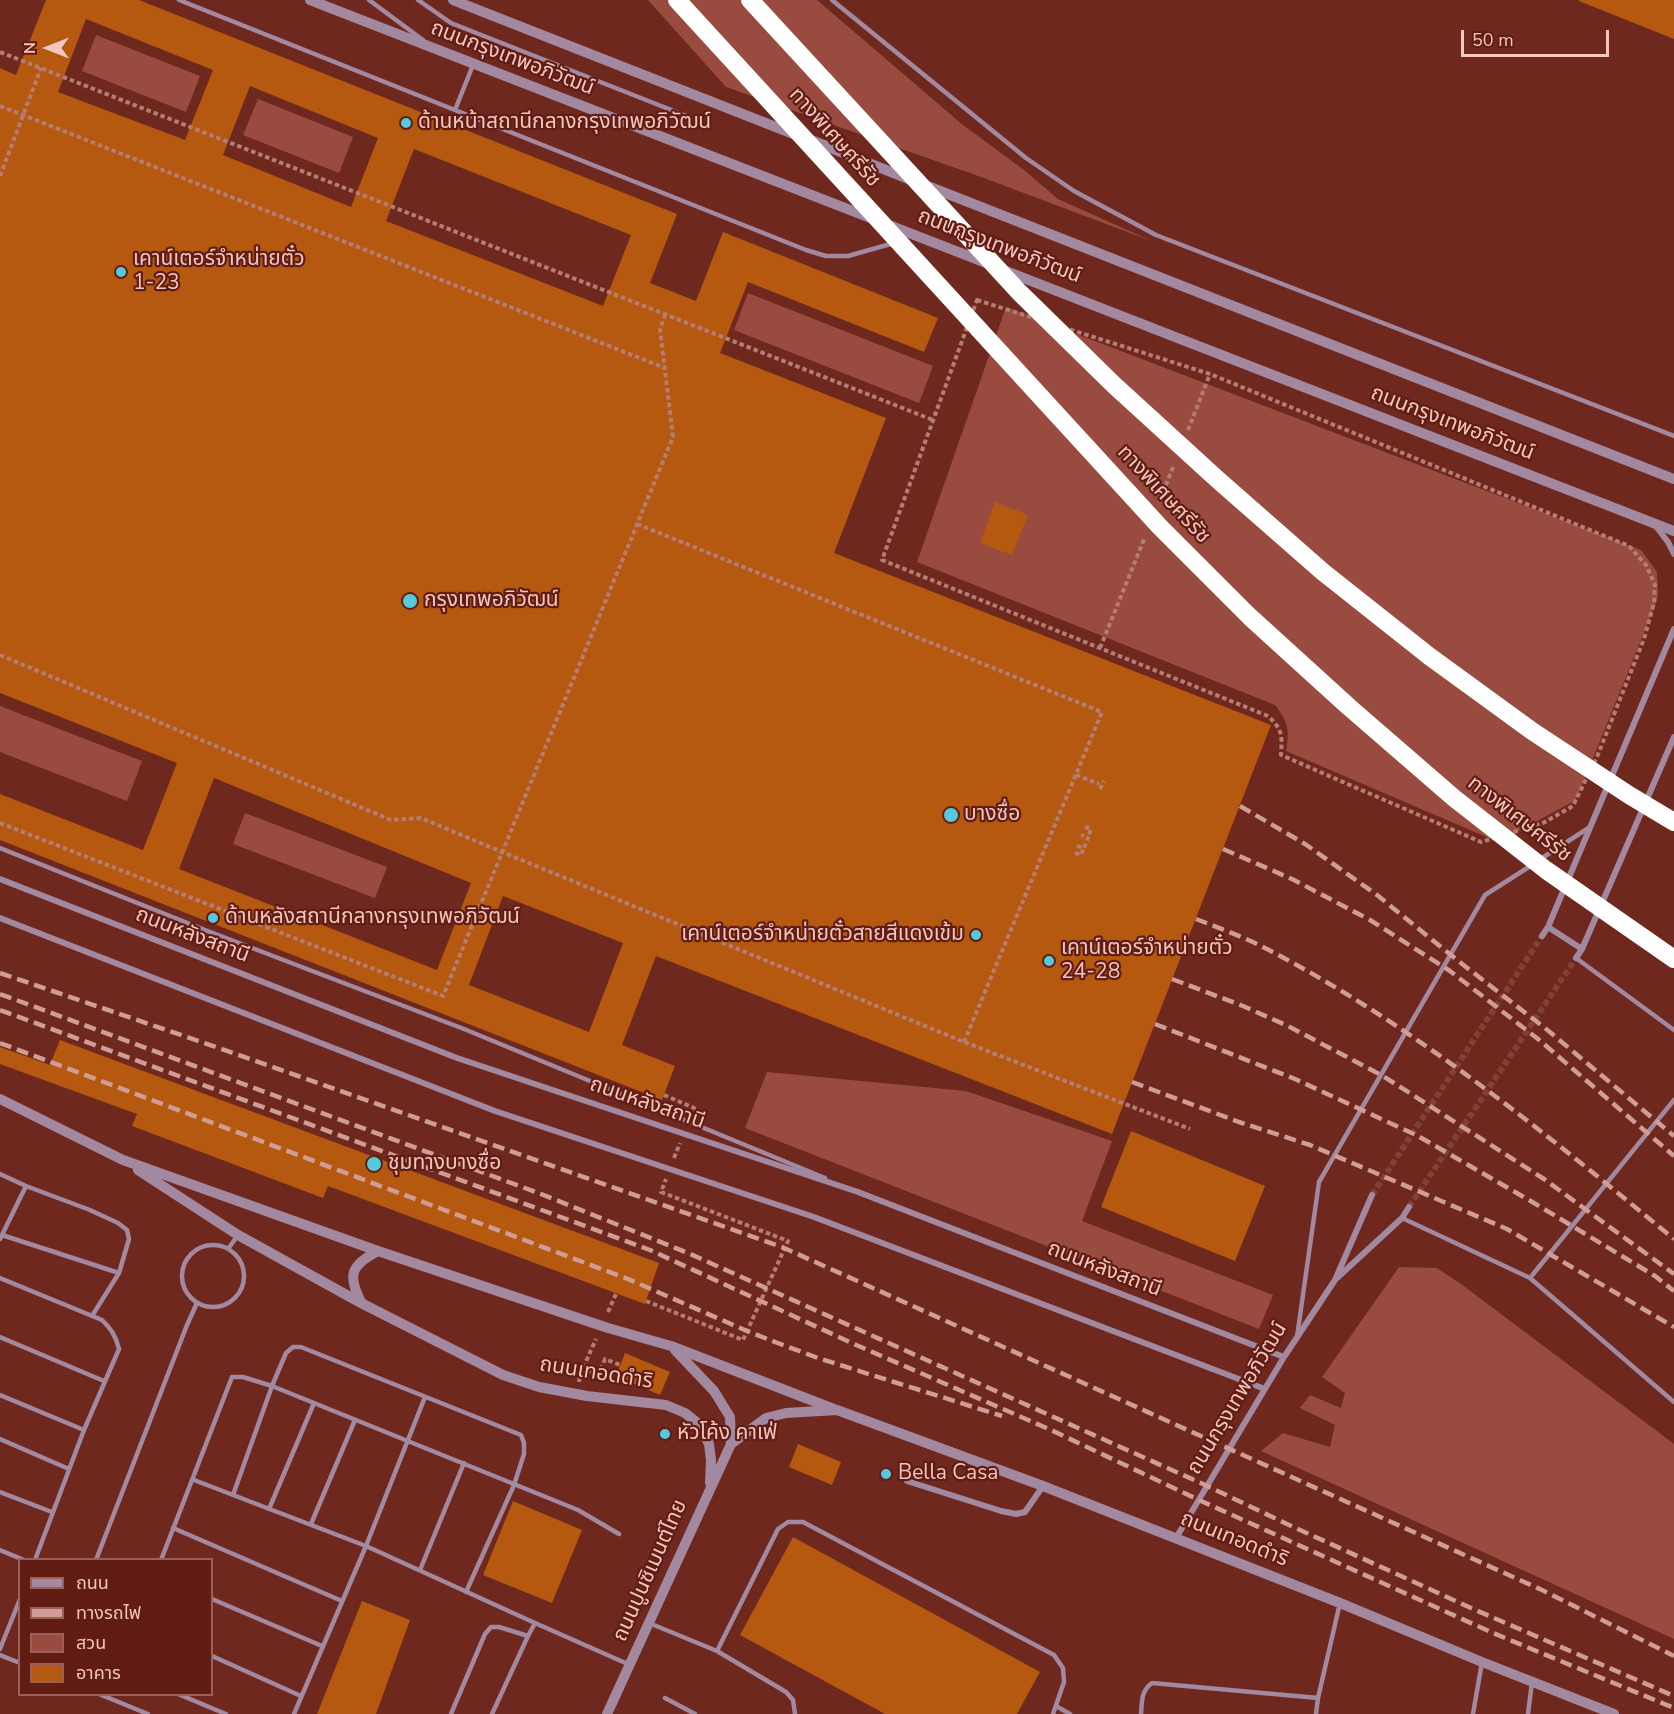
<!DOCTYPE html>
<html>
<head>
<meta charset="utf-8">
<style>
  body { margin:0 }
  #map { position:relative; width:1674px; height:1714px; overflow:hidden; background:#6e281e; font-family:"Nunito Sans","Noto Sans Thai",sans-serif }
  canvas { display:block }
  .legend { position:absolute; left:18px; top:1558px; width:195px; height:138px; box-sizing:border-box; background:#611c14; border:2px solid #9b6058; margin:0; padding:8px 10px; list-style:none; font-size:18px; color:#f1c6be }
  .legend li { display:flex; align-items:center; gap:12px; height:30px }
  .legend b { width:30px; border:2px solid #9b6058 }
  .north { position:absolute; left:18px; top:18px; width:60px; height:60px; -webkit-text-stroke:4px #611c14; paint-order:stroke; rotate:270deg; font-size:16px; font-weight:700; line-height:24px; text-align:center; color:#f1c6be }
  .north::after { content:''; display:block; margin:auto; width:21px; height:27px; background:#f1c6be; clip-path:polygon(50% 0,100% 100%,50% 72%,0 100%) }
  .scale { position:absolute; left:1461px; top:30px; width:148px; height:27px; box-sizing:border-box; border:3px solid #f1c6be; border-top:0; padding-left:8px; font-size:18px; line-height:21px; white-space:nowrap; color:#f1c6be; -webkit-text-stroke:4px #611c14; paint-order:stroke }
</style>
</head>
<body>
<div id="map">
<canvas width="1674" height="1714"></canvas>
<ul class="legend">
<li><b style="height:8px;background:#a389a0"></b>ถนน</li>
<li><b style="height:8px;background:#cf9d95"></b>ทางรถไฟ</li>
<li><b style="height:16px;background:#9a4b3f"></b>สวน</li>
<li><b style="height:16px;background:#b55810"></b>อาคาร</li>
</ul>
<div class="north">N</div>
<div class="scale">50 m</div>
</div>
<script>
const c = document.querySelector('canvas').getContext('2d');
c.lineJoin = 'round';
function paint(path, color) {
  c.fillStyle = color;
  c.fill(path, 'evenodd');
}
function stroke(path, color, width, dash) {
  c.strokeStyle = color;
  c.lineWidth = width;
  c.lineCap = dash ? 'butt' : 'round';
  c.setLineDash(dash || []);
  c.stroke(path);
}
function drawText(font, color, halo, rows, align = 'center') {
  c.font = font + ' "Nunito Sans","Noto Sans Thai",sans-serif';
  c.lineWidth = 4.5;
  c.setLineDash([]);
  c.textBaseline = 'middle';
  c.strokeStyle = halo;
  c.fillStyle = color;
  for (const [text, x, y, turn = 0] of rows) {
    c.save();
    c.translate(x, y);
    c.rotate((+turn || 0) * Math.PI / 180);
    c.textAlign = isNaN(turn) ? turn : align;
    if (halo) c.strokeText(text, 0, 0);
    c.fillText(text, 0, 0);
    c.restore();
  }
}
paint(new Path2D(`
  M648,0H817L963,125L1024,170L1058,199L1154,242L984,178L726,87Z
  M96,35L200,76L186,112L82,71Z
  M258,99L353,137L339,173L243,135Z
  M748,293L933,366L919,403L734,330Z
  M1006,307L1641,550L1657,572L1658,598L1576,800L1498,842L1286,751C1290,730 1288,722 1275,705L917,562Z
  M0,706L142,761L127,801L0,752Z
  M245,813L387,867L375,898L233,844Z
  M767,1072L966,1091L1112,1141L1082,1221L1273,1295L1259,1329L745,1128Z
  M1399,1267L1437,1268L1465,1287L1674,1444V1639L1261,1451L1283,1433L1330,1447L1335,1425L1300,1408L1310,1395L1341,1408L1345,1393L1322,1377Z`), '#9a4b3f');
paint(new Path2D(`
  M46,0H139L677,214L650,283L696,301L723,232L938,318L924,352L748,282L720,353L886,418L834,553L1271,725L1112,1134L656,956L622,1045L675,1066L662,1100L0,840V794L143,850L177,763L0,693V68L16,75ZM86,19L213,70L185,140L58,92ZM250,86L378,138L351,207L223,155ZM414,149L631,235L603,306L386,221ZM214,778L471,883L437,970L179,869ZM503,896L623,943L589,1032L469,985Z
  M1579,0H1674V39L1579,1Z
  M995,502L1028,515L1012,555L980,543Z
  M60,1040L659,1263L645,1304L328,1186L323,1198L132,1126L137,1114L0,1064V1047L50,1065Z
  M1131,1131L1265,1186L1235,1261L1101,1207Z
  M625,1353L670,1372L660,1395L616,1376Z
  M798,1444L841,1462L832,1485L789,1467Z
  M513,1501L582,1530L552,1603L483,1575Z
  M793,1537L1040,1672L1017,1714H885L740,1635Z
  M362,1601L410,1620L376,1714H317Z`), '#b55810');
stroke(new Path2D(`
  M1372,1195L1542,936
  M1409,1207L1576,958`), '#824036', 6, [6, 3]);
stroke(new Path2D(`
  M0,52L933,420
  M0,106L665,368
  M0,176L41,68
  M977,300L1210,374L1629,546L1646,565L1655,585L1654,603L1644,639L1597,757L1573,806L1543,823L1481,842L1281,755C1282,735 1283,730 1268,716L882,560Z
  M1188,430L1210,374
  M1160,499L1174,465
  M637,524L1102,712L964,1042
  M1100,648L1145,537
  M0,655L391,820L421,818L502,852L964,1042L1190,1129
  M1076,775L1099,784
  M1100,789L1104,781
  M0,823L443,996L673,437L660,329L665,315
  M1085,827L1091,829L1088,838
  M1077,846L1084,848L1088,838L1081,835
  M1075,853L1081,855L1084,848
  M664,1095L694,1108L692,1111
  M674,1158L680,1143
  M646,1301L743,1340L788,1241L661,1192L666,1179
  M608,1312L616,1294
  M583,1368L598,1375L605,1359L620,1365
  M579,1382L580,1375L596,1339`), '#b57d74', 4, [4.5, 3]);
stroke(new Path2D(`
  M179,0L806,250L826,256H848L894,243
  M369,0L423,40
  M418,0L451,23L689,117
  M832,0L1026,158L1074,191L1156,235L1674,436
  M455,110L473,65
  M0,848L205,930L464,1029L825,1178
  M1539,860L1590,827
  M1576,958L1674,1030
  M0,1174L26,1186L90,1210L118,1223L127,1230L129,1239L119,1273L92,1316
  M1402,1218L1530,1278L1674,1402
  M2,1235L119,1273
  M0,1239L26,1186
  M182 1276a31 31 0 1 1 62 0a31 31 0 1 1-62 0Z
  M228,1249L238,1235
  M0,1278L102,1320C111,1329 116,1336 119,1349L84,1430L35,1560
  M1530,1278L1674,1100
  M0,1337L104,1381
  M1297,1337L1319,1182L1485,895L1532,865
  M0,1395L84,1430
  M0,1439L69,1469
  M194,1480L366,1546L535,1623L630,1665
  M0,1492L52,1512
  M233,1495L272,1386L286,1353L293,1347H301L521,1435L524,1443V1454L514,1485L466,1592
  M269,1509L314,1403
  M311,1524L355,1420
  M173,1528L342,1601
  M0,1550L24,1560
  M96,1560L187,1325L197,1303
  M161,1560L232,1377H243L272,1386L578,1510L619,1534
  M420,1570L464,1463
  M212,1599L322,1646
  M649,1623L717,1651L786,1692L793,1700L795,1714
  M0,1649L20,1599
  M717,1651L778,1529L788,1522H803L1054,1655L1063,1668L1064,1682L1053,1714
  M0,1655L20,1663
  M212,1656L301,1696
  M99,1694L148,1714
  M178,1694L226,1714
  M665,1698L695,1714
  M1056,1706L1070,1714
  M294,1714L366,1546L425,1397
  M451,1714L485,1634L491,1627H499L528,1636
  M492,1714L528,1636L535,1623
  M1141,1714C1142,1701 1141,1691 1152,1683L1318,1698
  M1316,1714L1318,1698L1340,1603
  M1473,1714L1482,1662
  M1528,1714L1532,1682`), '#a389a0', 4.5);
stroke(new Path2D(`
  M1655,525L1668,542L1674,554
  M0,879L457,1058L858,1192L1284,1357
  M0,918L495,1111L814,1217L1265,1389
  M1548,927L1582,949
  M1542,936L1548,927L1674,629
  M1576,958L1582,949L1674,737
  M1337,1278L1402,1218L1409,1207
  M907,1481L1001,1511L1016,1514L1025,1512L1043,1486
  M1176,1538L1284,1357L1335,1280L1372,1195`), '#a389a0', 6);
stroke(new Path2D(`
  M310,0L989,264
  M453,0L796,135
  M811,140L911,180
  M925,185L1674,479
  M1003,270L1674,531
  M0,1099L123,1160L378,1251L608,1328L671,1346L834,1409
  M138,1170L238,1235L361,1303L503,1375L539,1387L587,1396L666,1405L685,1413L700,1425L709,1444L711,1460L710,1483
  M361,1302C347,1275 351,1265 378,1251
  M675,1350L714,1391L730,1417L731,1444
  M607,1714L731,1444L766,1418L786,1413L837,1410L1043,1486L1340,1603L1482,1662L1614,1714`), '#a389a0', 10);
stroke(new Path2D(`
  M1240,806L1305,844L1377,895L1457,960L1545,1028L1674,1136
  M1223,849L1292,879L1370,920L1450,971L1538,1039L1674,1156
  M1196,919C1219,928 1244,937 1267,949C1415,1026 1545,1133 1674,1239
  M0,973L216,1047L782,1247L1542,1590L1674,1656
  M1172,979L1243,1006L1288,1026L1383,1076L1544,1179L1674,1274
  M0,994L541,1194L688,1253L1203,1484L1287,1524L1471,1608L1674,1696
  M0,1010L650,1250L854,1344L1051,1430L1199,1500L1493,1633L1674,1708
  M1155,1024L1295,1079L1418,1136L1529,1200L1655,1276L1674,1291
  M0,1043L628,1279L747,1331L775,1342L818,1358L1002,1416
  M1132,1082L1239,1122L1310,1145L1507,1229L1674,1327`), '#cf9d95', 4.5, [12, 6]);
stroke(new Path2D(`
  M677,0L1160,527L1250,617L1349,707L1454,798L1546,870L1674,959
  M750,0L1019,292L1114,385L1217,479L1323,572L1429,656L1532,731L1629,795L1674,822`), '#fff', 18);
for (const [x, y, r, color] of [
  [406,123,6,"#54cade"],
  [121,272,6,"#54cade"],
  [410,601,8,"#54cade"],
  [951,815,8,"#54cade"],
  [213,918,6,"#54cade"],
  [976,935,6,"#54cade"],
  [1049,961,6,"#54cade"],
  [374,1164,8,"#54cade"],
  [665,1434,6,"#54cade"],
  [886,1474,6,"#54cade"]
]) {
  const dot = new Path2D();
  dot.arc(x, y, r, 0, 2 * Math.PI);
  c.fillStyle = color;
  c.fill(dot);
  stroke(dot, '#611c14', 2);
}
drawText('21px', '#f1c6be', '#611c14', [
  ["ถนนกรุงเทพอภิวัฒน์",512,59,21],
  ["ทางพิเศษศรีรัช",834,138,48],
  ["ถนนกรุงเทพอภิวัฒน์",999,247,21],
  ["ถนนกรุงเทพอภิวัฒน์",1452,424,21],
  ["ทางพิเศษศรีรัช",1163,495,47],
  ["ทางพิเศษศรีรัช",1519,820,38],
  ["ถนนหลังสถานี",192,936,21],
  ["ถนนหลังสถานี",647,1104,19],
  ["ถนนหลังสถานี",1104,1270,21],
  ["ถนนเทอดดำริ",596,1374,9],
  ["ถนนกรุงเทพอภิวัฒน์",1238,1399,-59],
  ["ถนนเทอดดำริ",1234,1540,22],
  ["ถนนปูนซิเมนต์ไทย",651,1571,-66]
]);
drawText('21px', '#f1c6be', '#611c14', [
  ["ด้านหน้าสถานีกลางกรุงเทพอภิวัฒน์",418,123],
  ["เคาน์เตอร์จำหน่ายตั๋ว",133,260],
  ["1-23",133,284],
  ["กรุงเทพอภิวัฒน์",424,601],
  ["บางซื่อ",964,815],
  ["ด้านหลังสถานีกลางกรุงเทพอภิวัฒน์",225,918],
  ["เคาน์เตอร์จำหน่ายตั๋วสายสีแดงเข้ม",964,935,"right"],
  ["เคาน์เตอร์จำหน่ายตั๋ว",1061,949],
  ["24-28",1061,973],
  ["ชุมทางบางซื่อ",388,1164],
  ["หัวโค้ง คาเฟ่",677,1434],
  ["Bella Casa",898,1474]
], 'left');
</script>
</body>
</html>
